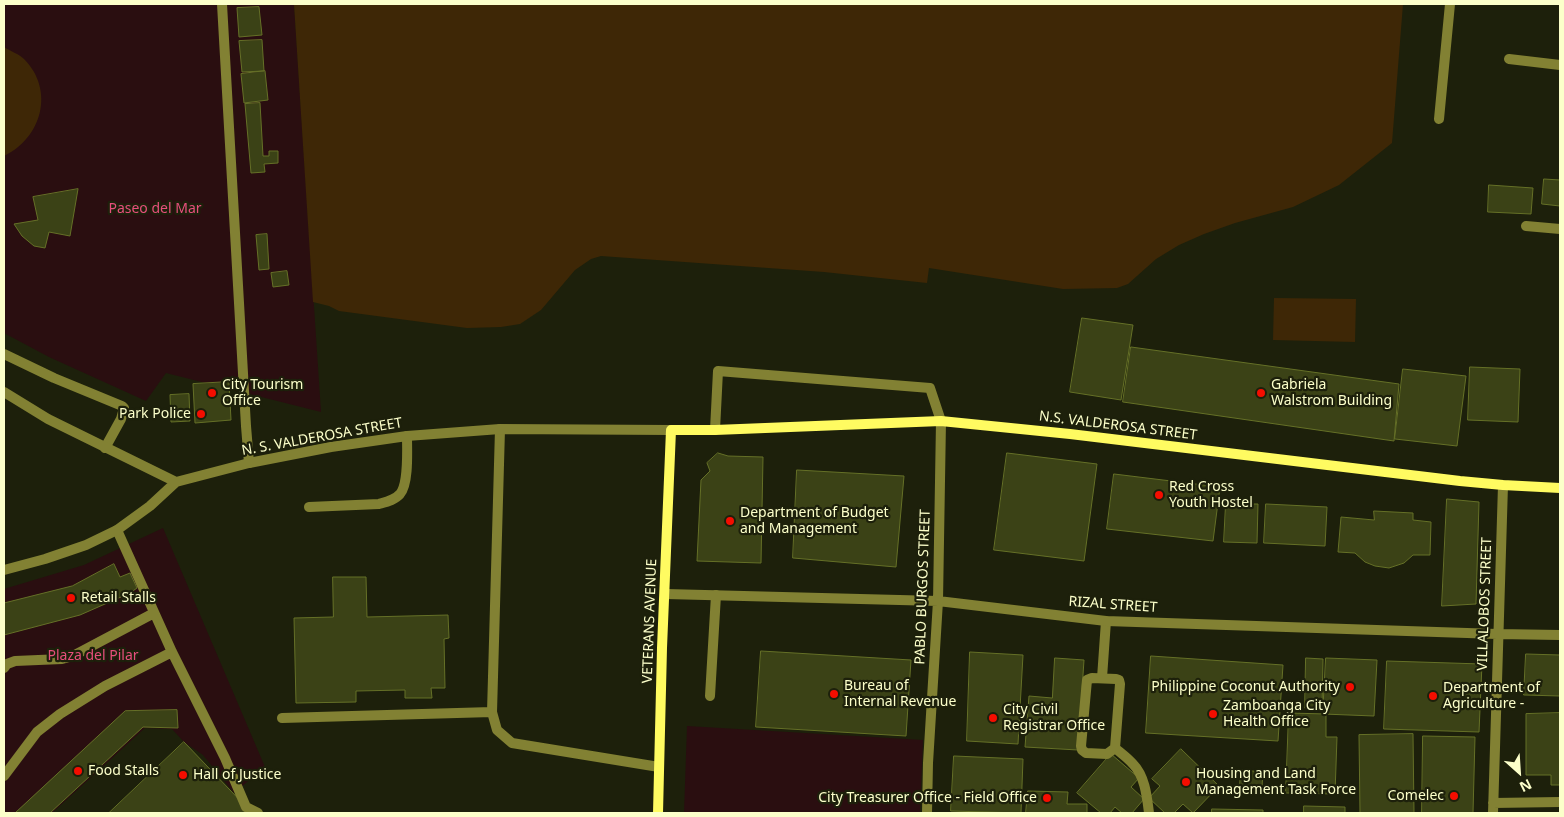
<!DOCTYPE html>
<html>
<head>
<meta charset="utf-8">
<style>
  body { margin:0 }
  #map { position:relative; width:1564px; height:817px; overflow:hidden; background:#1d200b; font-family:"Noto Sans",sans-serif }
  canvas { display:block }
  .frame { position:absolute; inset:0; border:5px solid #fcffca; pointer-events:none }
  .north { position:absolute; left:1494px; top:747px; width:50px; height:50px; -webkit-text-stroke:4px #1d200b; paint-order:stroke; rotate:154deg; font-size:14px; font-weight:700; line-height:20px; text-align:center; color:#fcffca }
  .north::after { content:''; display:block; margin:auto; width:18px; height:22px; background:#fcffca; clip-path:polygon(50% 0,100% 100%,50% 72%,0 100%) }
</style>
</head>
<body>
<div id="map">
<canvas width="1564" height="817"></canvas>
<div class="frame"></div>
<div class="north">N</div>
</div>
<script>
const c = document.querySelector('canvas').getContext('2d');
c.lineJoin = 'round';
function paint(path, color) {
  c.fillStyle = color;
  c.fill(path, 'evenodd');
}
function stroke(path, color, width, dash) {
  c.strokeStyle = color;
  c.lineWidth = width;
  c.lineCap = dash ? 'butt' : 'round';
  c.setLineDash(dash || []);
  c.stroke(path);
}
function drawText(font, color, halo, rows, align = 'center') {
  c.font = font + ' "Noto Sans",sans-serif';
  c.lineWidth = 4.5;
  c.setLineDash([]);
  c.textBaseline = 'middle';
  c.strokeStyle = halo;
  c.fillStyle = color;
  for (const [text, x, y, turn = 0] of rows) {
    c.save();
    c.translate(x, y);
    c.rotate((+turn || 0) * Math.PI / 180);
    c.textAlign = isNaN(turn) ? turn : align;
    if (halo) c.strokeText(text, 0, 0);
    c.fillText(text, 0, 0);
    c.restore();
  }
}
paint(new Path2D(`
  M4,4H294L321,412L166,373L146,401L49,357L4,333Z
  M163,528L265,767L234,793L203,755L184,742L172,729L145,728L52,813H4V589L84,565Z
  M687,726L923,740L920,813H684Z`), '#2a0e10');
paint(new Path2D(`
  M294,4H1403L1392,143L1339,185L1293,207L1235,223L1204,234L1179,245L1156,259L1128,284L1117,288L1063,289L929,268L927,283L824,272L601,256L591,259L575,270L541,310L520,324L501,327L467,328L339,311L329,306L313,302Z
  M4,47C10,51 19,54 24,59C55,90 42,138 4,156Z
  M1274,298L1356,299L1355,342L1273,340Z`), '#3e2706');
const building = new Path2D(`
  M259,7L262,35L239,37L237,8Z
  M262,40L264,71L242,72L239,41Z
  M265,71L268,100L244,103L241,74Z
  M260,103L263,156H269V151H278V163L264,164L265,172L251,173L245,104Z
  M1544,179L1560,180V206L1542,204Z
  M1489,185L1533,188L1531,214L1488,212Z
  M78,189L70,236L49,232L45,248L34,246L22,236L14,224L38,220L33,197Z
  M267,234L269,269L259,270L256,235Z
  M287,271L289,285L273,287L271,273Z
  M1082,318L1133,325L1121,400L1070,392Z
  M1131,347L1399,384L1394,441L1123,402Z
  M1470,367L1520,369L1518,422L1468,420Z
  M1403,369L1466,376L1457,446L1395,439Z
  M229,382L231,420L195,423L193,384Z
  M189,394L190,421L171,422L170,395Z
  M718,453L728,456L763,457L761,563L697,561L701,480L710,471L707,463Z
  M1007,453L1097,464L1084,561L994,550Z
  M797,470L904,476L896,567L793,558Z
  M1114,474L1220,487L1213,541L1107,529Z
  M1447,499L1479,502L1476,604L1442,606Z
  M1226,504H1258L1257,543L1224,542Z
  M1266,504L1327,507L1325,546L1264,543Z
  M1374,511L1413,513V520L1431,522L1430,555H1413L1404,563L1389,568L1375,566L1365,562L1355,553L1338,552L1341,517L1374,520Z
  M114,564L120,577L130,573L137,588L130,593L80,615L4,635V603L72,586Z
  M333,577H366L367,617L448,615L449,638L444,639L445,688H431L432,698H405V690L356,691V702L296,703L294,618L333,617Z
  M761,651L911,660L906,736L756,727Z
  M970,652L1023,655L1018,744L967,741Z
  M1526,654L1560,655V696L1524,695Z
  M1151,656L1283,665L1278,741L1146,733Z
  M1055,658L1084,660L1078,750L1025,747L1029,696L1052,698Z
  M1306,658L1323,659L1322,708H1305Z
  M1326,658L1377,660L1374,716L1323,714Z
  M1387,661L1482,664L1479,732L1384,729Z
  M177,710L178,728L143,727L50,813H15L125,711Z
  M1289,713L1326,714V737H1337L1335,794L1286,793Z
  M1560,713V785H1551V775H1526V714Z
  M1413,734L1414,813H1360L1359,735Z
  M1423,736L1475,737L1473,813H1422Z
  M184,742L252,813H109Z
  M1181,749L1219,786L1193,813L1183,804L1174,813H1165L1149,798L1160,786L1152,779Z
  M1111,754L1139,778L1131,787L1144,799L1132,813H1122L1115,807L1110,813H1101L1077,793Z
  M954,756L1023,759L1021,813L951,811Z
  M1241,770L1263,772L1262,787L1240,786Z
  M1028,791L1068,792L1067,804H1087V813H1026Z
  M1304,806L1345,807V813H1304Z
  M1212,809L1263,810V813H1212Z`);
paint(building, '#3b4216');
stroke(building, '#657027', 1);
stroke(new Path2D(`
  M222,4L246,426L249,463
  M1509,59L1560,65
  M1439,119L1450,4
  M4,354L54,378L122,406L124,408L121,419L105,448
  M715,430L718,371L930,388L941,421
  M309,507L379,504C386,502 395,500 400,494C409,484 407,450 407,436
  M117,530L172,652L225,758L246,807L258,813
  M4,668L7,664L15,661L62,659L73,656L154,613
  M1092,678L1116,679L1119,680L1120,684L1115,748L1107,754L1086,753L1082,750L1081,746L1087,680Z
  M1102,678L1106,621
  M710,696L716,595
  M492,712L497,730L512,743L659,767
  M282,718L492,712L500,429
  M1115,748C1121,753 1128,758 1133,764C1145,776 1147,797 1149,813
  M4,776L37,732L60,714L105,686L172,652`), '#828133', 10);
stroke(new Path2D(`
  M1526,226L1560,229
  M4,392L48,419L176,482
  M4,570L45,559L86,545L117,530L150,506L176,482L249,463L331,447L407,436L500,429L671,430
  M666,594L938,601L1106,621L1497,634L1560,635
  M1493,803L1560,802
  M927,813L928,763L938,601L941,421
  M1493,813L1503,485`), '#828133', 10);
stroke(new Path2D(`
  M658,813L662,648L671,430H715L941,421L1070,434L1460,481L1503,485L1560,488`), '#fffb61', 10);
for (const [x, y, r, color] of [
  [212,393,5,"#f50d00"],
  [1261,393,5,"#f50d00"],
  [201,414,5,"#f50d00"],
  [1159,495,5,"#f50d00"],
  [730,521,5,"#f50d00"],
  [71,598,5,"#f50d00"],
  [1350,687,5,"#f50d00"],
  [834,694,5,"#f50d00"],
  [1433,696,5,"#f50d00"],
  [1213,714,5,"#f50d00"],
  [993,718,5,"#f50d00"],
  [78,771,5,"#f50d00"],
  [183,775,5,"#f50d00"],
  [1186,782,5,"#f50d00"],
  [1454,796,5,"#f50d00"],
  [1047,798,5,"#f50d00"]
]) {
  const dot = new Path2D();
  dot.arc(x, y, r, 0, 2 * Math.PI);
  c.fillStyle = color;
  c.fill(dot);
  stroke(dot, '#1d200b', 2);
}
drawText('14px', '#e64f7c', '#1d200b', [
  ["Paseo del Mar",155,209],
  ["Plaza del Pilar",93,656]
]);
drawText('14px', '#fcffca', '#1d200b', [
  ["City Tourism",222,385],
  ["Office",222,401],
  ["Gabriela",1271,385],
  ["Walstrom Building",1271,401],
  ["Park Police",191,414,"right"],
  ["Red Cross",1169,487],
  ["Youth Hostel",1169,503],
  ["Department of Budget",740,513],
  ["and Management",740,529],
  ["Retail Stalls",81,598],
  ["Bureau of",844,686],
  ["Internal Revenue",844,702],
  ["Philippine Coconut Authority",1340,687,"right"],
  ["Department of",1443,688],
  ["Agriculture -",1443,704],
  ["Zamboanga City",1223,706],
  ["Health Office",1223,722],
  ["City Civil",1003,710],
  ["Registrar Office",1003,726],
  ["Food Stalls",88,771],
  ["Housing and Land",1196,774],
  ["Management Task Force",1196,790],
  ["Hall of Justice",193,775],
  ["Comelec",1444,796,"right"],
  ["City Treasurer Office - Field Office",1037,798,"right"]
], 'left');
drawText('14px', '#fcffca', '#1d200b', [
  ["N.S. VALDEROSA STREET",1118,426,7],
  ["N. S. VALDEROSA STREET",322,437,-10],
  ["PABLO BURGOS STREET",923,587,-88],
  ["VILLALOBOS STREET",1485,604,-88],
  ["RIZAL STREET",1113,605,4],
  ["VETERANS AVENUE",650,621,-88]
]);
</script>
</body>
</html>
